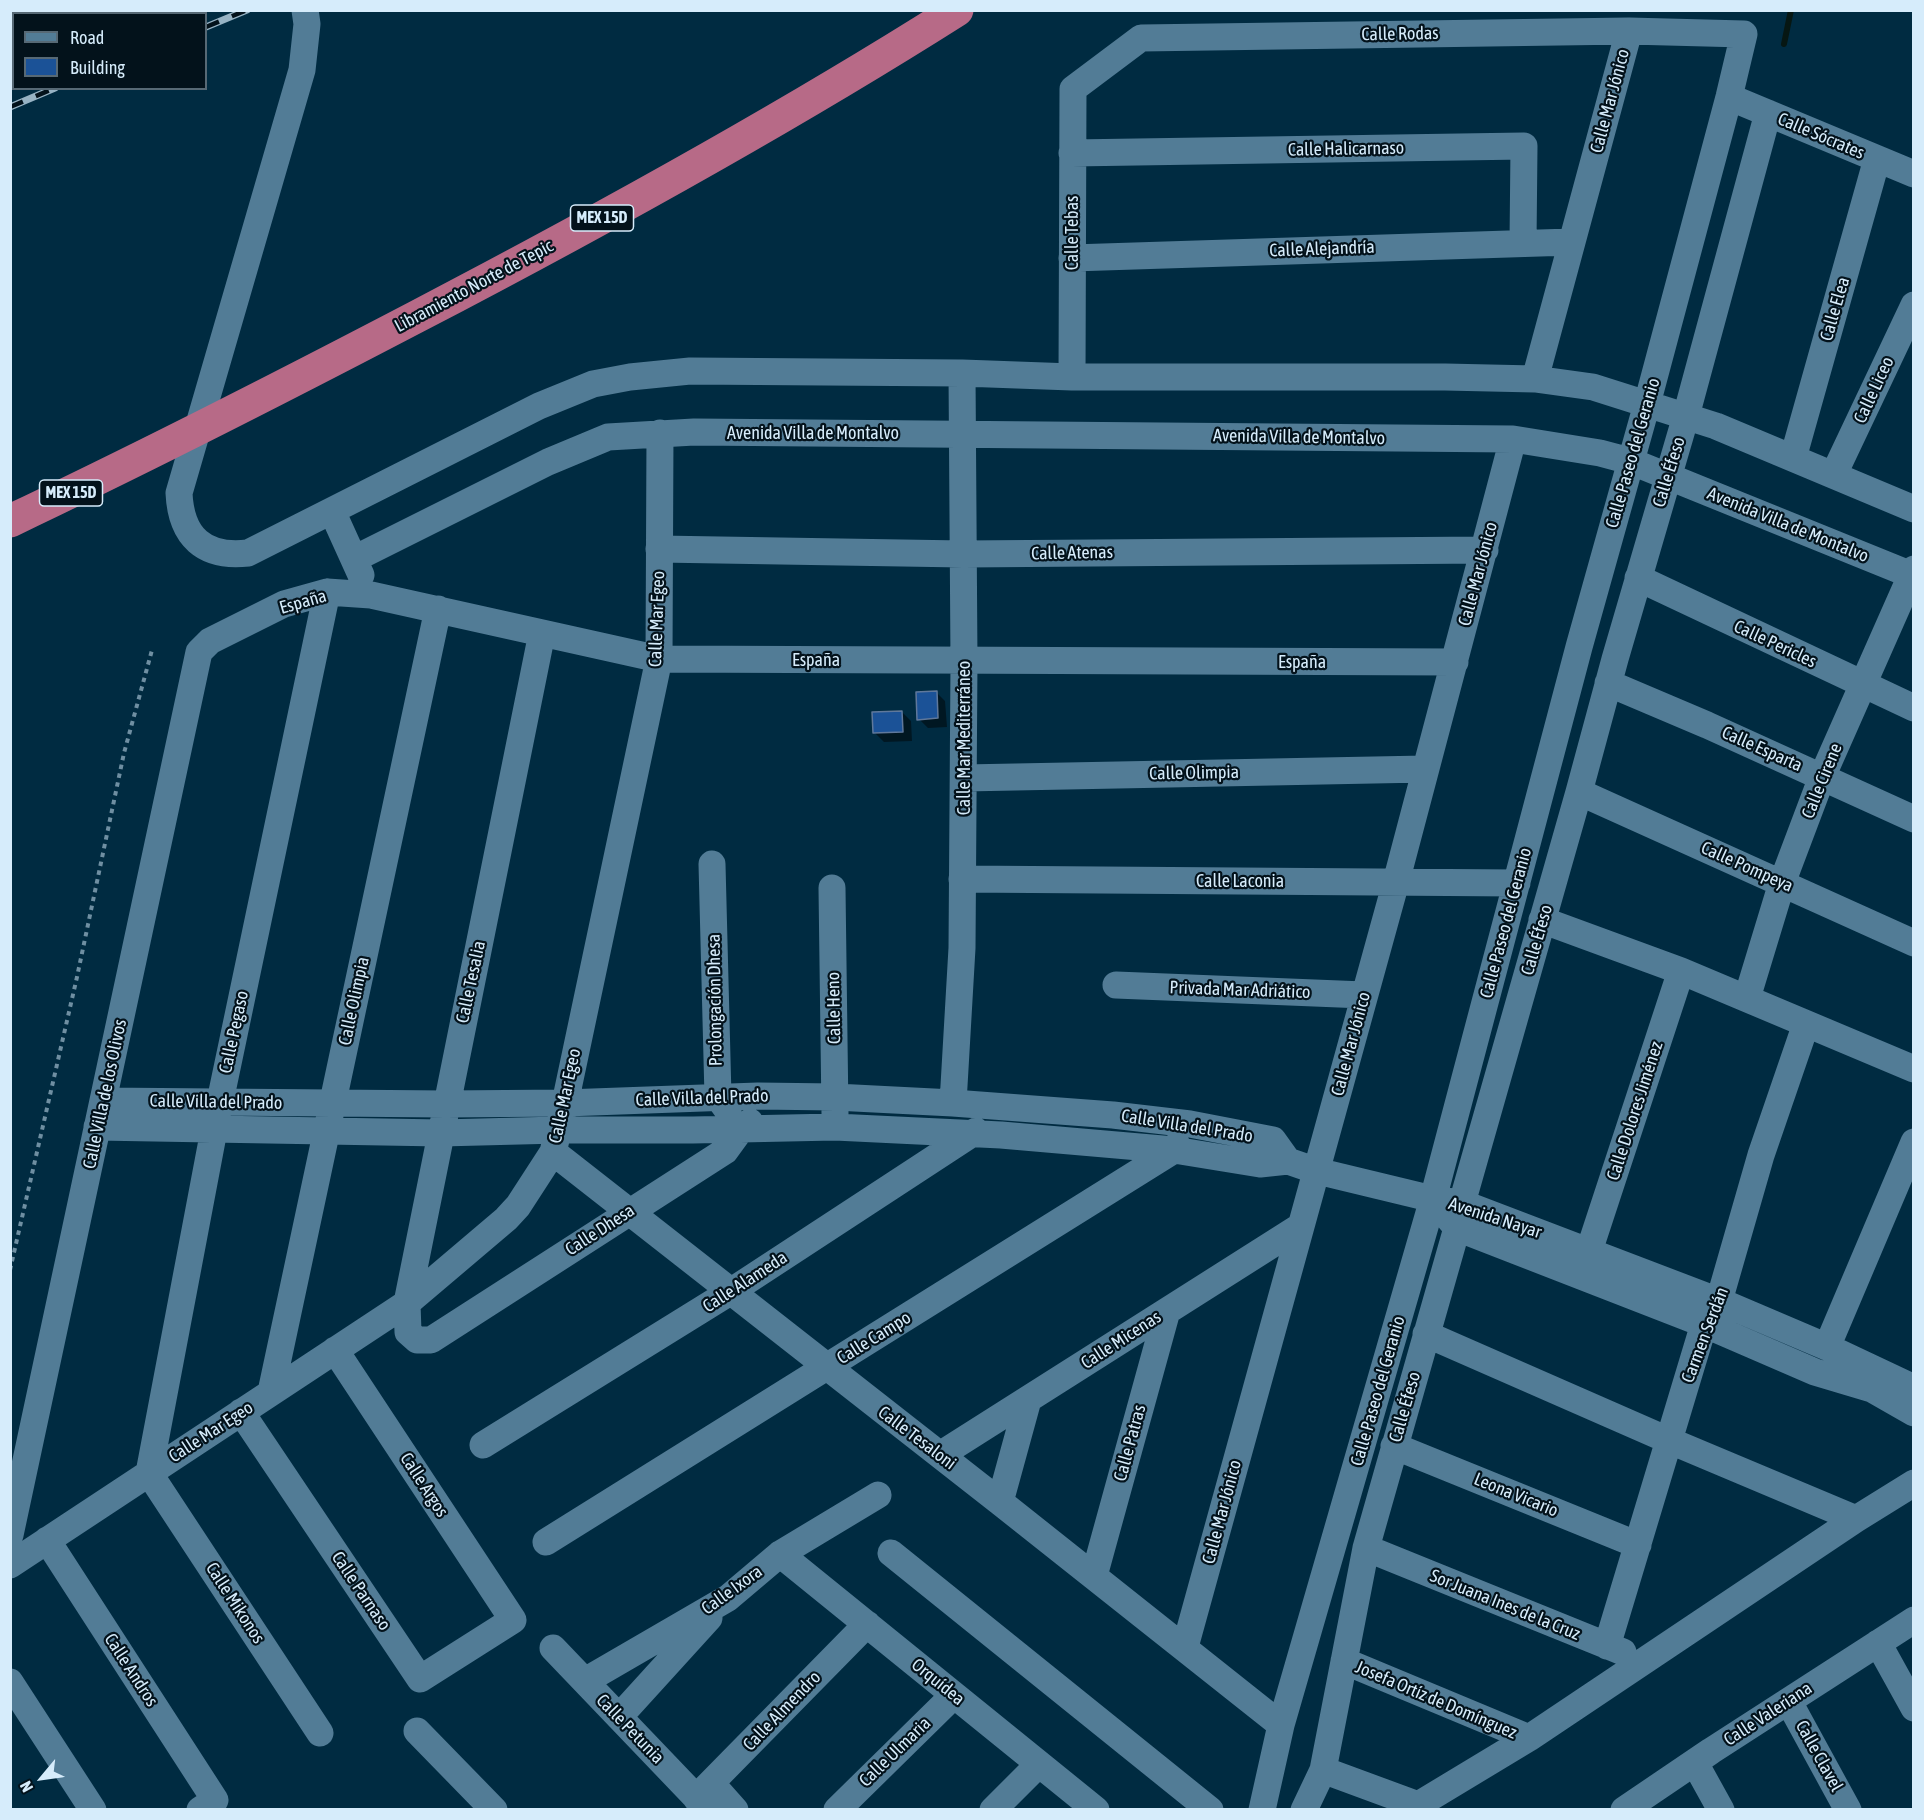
<!DOCTYPE html>
<html>
<head>
<meta charset="utf-8">
<style>
  body { margin:0 }
  #map { position:relative; width:1924px; height:1820px; overflow:hidden; background:#002b41; font-family:"Asap Condensed",sans-serif }
  canvas { display:block }
  .frame { position:absolute; inset:0; border:12px solid #d6ecfb; pointer-events:none }
  .legend { position:absolute; left:12px; top:12px; width:195px; height:78px; box-sizing:border-box; background:#03121b; border:2px solid #576975; margin:0; padding:8px 10px; list-style:none; font-size:18px; color:#d6ecfb }
  .legend li { display:flex; align-items:center; gap:12px; height:30px }
  .legend b { width:30px; border:2px solid #576975 }
  .north { position:absolute; left:12px; top:1748px; width:60px; height:60px; -webkit-text-stroke:4px #03121b; paint-order:stroke; rotate:241deg; font-size:16px; font-weight:700; line-height:24px; text-align:center; color:#d6ecfb }
  .north::after { content:''; display:block; margin:auto; width:21px; height:27px; background:#d6ecfb; clip-path:polygon(50% 0,100% 100%,50% 72%,0 100%) }
</style>
</head>
<body>
<div id="map">
<canvas width="1924" height="1820"></canvas>
<div class="frame"></div>
<ul class="legend">
<li><b style="height:8px;background:#527c96"></b>Road</li>
<li><b style="height:16px;background:#1b5297"></b>Building</li>
</ul>
<div class="north">N</div>
</div>
<script>
const c = document.querySelector('canvas').getContext('2d');
c.lineJoin = 'round';
function paint(path, color) {
  c.fillStyle = color;
  c.fill(path, 'evenodd');
}
function stroke(path, color, width, dash) {
  c.strokeStyle = color;
  c.lineWidth = width;
  c.lineCap = dash ? 'butt' : 'round';
  c.setLineDash(dash || []);
  c.stroke(path);
}
function drawText(font, color, halo, rows, align = 'center') {
  c.font = font + ' "Asap Condensed",sans-serif';
  c.lineWidth = 4.5;
  c.setLineDash([]);
  c.textBaseline = 'middle';
  c.strokeStyle = halo;
  c.fillStyle = color;
  for (const [text, x, y, turn = 0] of rows) {
    c.save();
    c.translate(x, y);
    c.rotate((+turn || 0) * Math.PI / 180);
    c.textAlign = isNaN(turn) ? turn : align;
    if (halo) c.strokeText(text, 0, 0);
    c.fillText(text, 0, 0);
    c.restore();
  }
}
paint(new Path2D(`
  M936,692L945,701L947,727L928,728L919,719Z
  M902,712L911,721L912,741L884,742L875,733Z`), '#0007');
stroke(new Path2D(`
  M1784,44L1791,10`), '#061713', 6);
const building = new Path2D(`
  M937,691L938,718L917,720L916,692Z
  M902,711L903,732L873,733L872,712Z`);
paint(building, '#1b5297');
stroke(building, '#5f789b', 1.5);
stroke(new Path2D(`
  M10,1270L77,977L124,753L152,650`), '#6f8fa2', 4, [4.5, 4.5]);
stroke(new Path2D(`
  M305,10L307,24L302,70L179,493C181,537 204,558 248,553L539,406L593,384L630,377L690,371L962,373L1072,377H1445L1535,379L1593,387L1716,426L1914,509
  M1729,97L1914,174
  M1072,153L1524,146L1523,243
  M1072,258L1571,242
  M1072,377L1073,89L1141,38L1629,31L1744,34L1729,97L1647,404L1579,647L1433,1199L1281,1725L1262,1810
  M1535,379L1629,31
  M1793,458L1877,159
  M1834,474L1914,305
  M332,511L361,575
  M659,549L963,554L1485,550
  M354,559L548,462L608,437L694,432L1513,439L1600,453L1630,461L1914,576
  M1638,578L1914,708
  M542,633L407,1303L408,1332L417,1340H431L725,1151L741,1129L750,1122
  M1608,683L1707,725L1914,819
  M964,778L1425,769
  M1579,792L1914,943
  M712,864L718,1097L728,1111
  M962,879L1517,883
  M832,888L835,1114
  M1542,920L1681,971L1914,1069
  M1116,985L1364,995
  M1747,998L1782,883L1822,777L1914,569
  M103,1101L446,1104L565,1103L758,1096L835,1097L953,1103L1113,1115L1190,1124L1273,1140L1288,1161
  M953,1103L962,948L964,661L962,373
  M97,1127L441,1133L559,1130H693L835,1127L1001,1135L1174,1150L1260,1164L1288,1161L1317,1171L1433,1199L1462,1203L1719,1301L1827,1347L1914,1388
  M553,1152L1000,1502L1281,1725
  M1445,1214L1457,1228L1704,1324L1815,1372L1872,1389L1914,1413
  M1589,1251L1681,971
  M1426,1334L1668,1440L1856,1519
  M1827,1347L1914,1142
  M271,1392L438,609
  M241,1412L420,1679L513,1620L335,1350
  M483,1445L730,1292L976,1131
  M1394,1446L1638,1545
  M940,1455L1301,1226
  M1000,1502L1028,1400
  M10,1535L199,652L210,641L284,604L327,592L371,595L659,659L1455,662
  M47,1540L215,1800L200,1810
  M546,1542L1174,1150L1177,1145
  M1366,1548L1623,1652
  M891,1553L1210,1810
  M780,1554L1096,1810
  M10,1565L407,1303L506,1219L518,1206L553,1152L565,1103L659,659L660,433
  M1094,1576L1167,1311
  M1878,1643L1914,1708
  M1607,1646L1704,1324L1719,1301L1761,1155L1806,1024
  M1185,1647L1396,882L1513,439
  M553,1648L708,1810
  M1344,1661L1529,1738
  M585,1681L728,1598L780,1554L878,1495
  M10,1682L93,1810
  M1789,1702L1848,1810
  M619,1717L709,1618
  M417,1731L494,1810
  M320,1733L149,1473L214,1130L327,592
  M1695,1763L1721,1810
  M1323,1770L1418,1805L1529,1738L1856,1519L1914,1483
  M711,1783L735,1810
  M696,1798L867,1624
  M837,1810L954,1695
  M993,1810L1039,1764
  M1304,1810L1323,1770L1366,1548L1457,1228L1462,1203L1579,792L1615,659L1686,416L1768,113
  M1624,1810L1711,1751L1914,1620`), '#527c96', 27);
stroke(new Path2D(`
  M10,521C147,456 282,387 416,317C600,221 782,121 957,10`), '#b76a87', 33);
const rail = new Path2D(`
  M206,27L247,10
  M10,107L55,88`);
stroke(rail, '#97b3c4', 7);
stroke(rail, '#03121b', 4.5, [14]);
for (const [x, y, w] of [
  [602,218,63],
  [71,493,63]
]) {
  const box = new Path2D();
  box.roundRect(x - w / 2, y - 13, w, 26, 4.5);
  c.fillStyle = '#03121b';
  c.fill(box);
  stroke(box, '#d6ecfb', 1.5);
}
drawText('bold 16px', '#d6ecfb', null, [
  ["MEX 15D",602,218],
  ["MEX 15D",71,493]
]);
drawText('18px', '#d6ecfb', '#03121b', [
  ["Calle Rodas",1400,34,-1],
  ["Calle Mar Jónico",1610,101,-75],
  ["Calle Sócrates",1821,136,23],
  ["Calle Halicarnaso",1346,149,-1],
  ["Calle Tebas",1072,233,-90],
  ["Calle Alejandría",1322,249,-2],
  ["Libramiento Norte de Tepic",474,286,-28],
  ["Calle Elea",1835,309,-74],
  ["Calle Liceo",1874,390,-65],
  ["Avenida Villa de Montalvo",813,433],
  ["Avenida Villa de Montalvo",1299,437,1],
  ["Calle Paseo del Geranio",1633,453,-74],
  ["Calle Éfeso",1669,472,-73],
  ["Avenida Villa de Montalvo",1788,525,22],
  ["Calle Atenas",1072,553,-1],
  ["Calle Mar Jónico",1478,574,-75],
  ["España",303,602,-16],
  ["Calle Mar Egeo",657,619,-88],
  ["Calle Pericles",1775,644,25],
  ["España",816,660],
  ["España",1302,662],
  ["Calle Mar Mediterráneo",964,738,-90],
  ["Calle Esparta",1762,749,24],
  ["Calle Olimpia",1194,773,-1],
  ["Calle Cirene",1822,781,-68],
  ["Calle Pompeya",1747,867,24],
  ["Calle Laconia",1240,881],
  ["Calle Paseo del Geranio",1506,923,-75],
  ["Calle Éfeso",1537,940,-74],
  ["Calle Tesalia",471,982,-78],
  ["Privada Mar Adriático",1240,990,2],
  ["Prolongación Dhesa",715,1000,-91],
  ["Calle Olimpia",354,1001,-78],
  ["Calle Heno",834,1008,-91],
  ["Calle Pegaso",234,1032,-78],
  ["Calle Mar Jónico",1351,1044,-75],
  ["Calle Villa de los Olivos",105,1094,-78],
  ["Calle Mar Egeo",565,1096,-78],
  ["Calle Villa del Prado",702,1098,-2],
  ["Calle Villa del Prado",216,1102,1],
  ["Calle Dolores Jiménez",1635,1111,-72],
  ["Calle Villa del Prado",1187,1126,9],
  ["Avenida Nayar",1495,1218,18],
  ["Calle Dhesa",600,1230,-33],
  ["Calle Alameda",745,1282,-33],
  ["Carmen Serdán",1705,1335,-69],
  ["Calle Campo",874,1338,-32],
  ["Calle Micenas",1121,1340,-33],
  ["Calle Paseo del Geranio",1378,1391,-74],
  ["Calle Éfeso",1405,1407,-74],
  ["Calle Mar Egeo",211,1432,-33],
  ["Calle Tesaloni",917,1438,37],
  ["Calle Patras",1130,1443,-75],
  ["Calle Argos",424,1485,57],
  ["Leona Vicario",1516,1495,22],
  ["Calle Mar Jónico",1222,1512,-75],
  ["Calle Ixora",732,1590,-36],
  ["Calle Parnaso",361,1591,56],
  ["Calle Mikonos",235,1603,57],
  ["Sor Juana Ines de la Cruz",1505,1605,22],
  ["Calle Andros",131,1670,57],
  ["Orquídea",938,1682,39],
  ["Josefa Ortíz de Domínguez",1436,1700,23],
  ["Calle Almendro",782,1711,-46],
  ["Calle Valeriana",1768,1714,-33],
  ["Calle Petunia",630,1729,46],
  ["Calle Ulmaria",895,1752,-44],
  ["Calle Clavel",1819,1756,61]
]);
</script>
</body>
</html>
